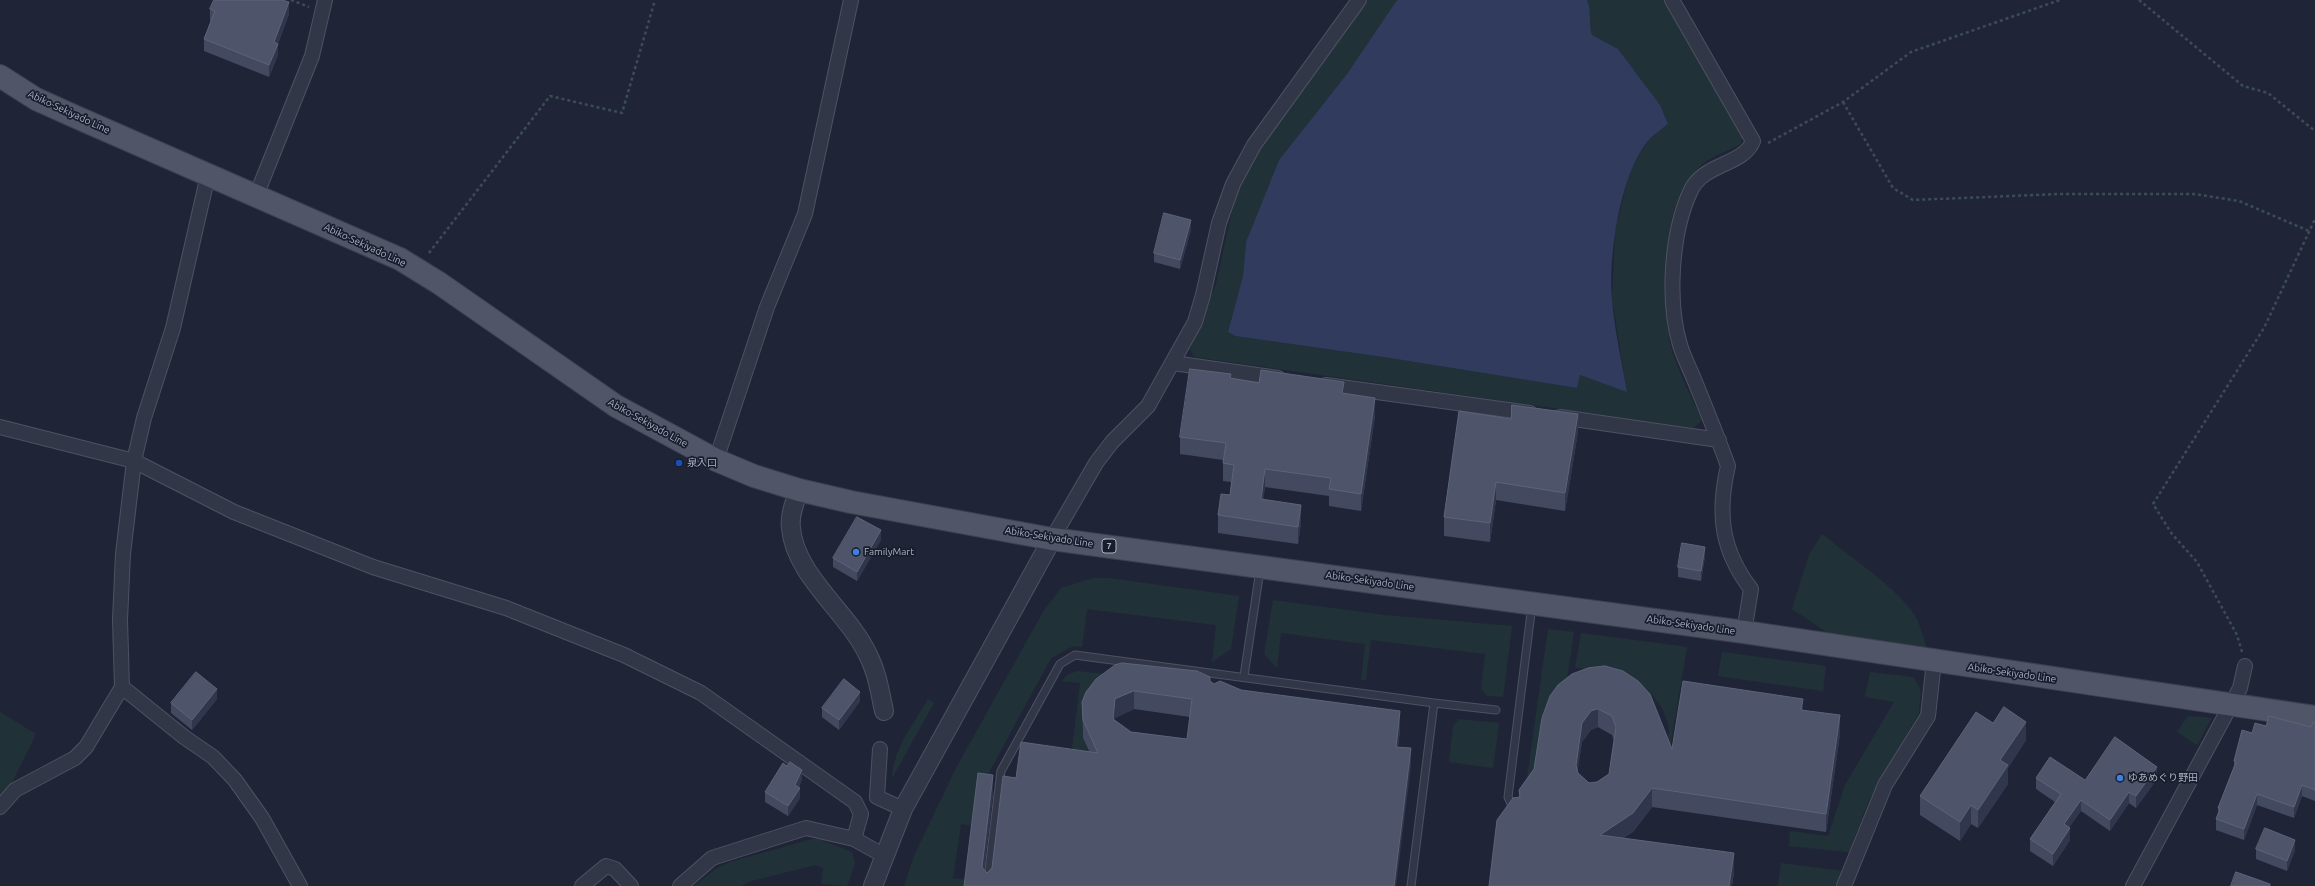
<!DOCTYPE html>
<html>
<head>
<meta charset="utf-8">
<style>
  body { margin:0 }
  canvas { display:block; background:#1f2537 }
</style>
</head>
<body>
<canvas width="2315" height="886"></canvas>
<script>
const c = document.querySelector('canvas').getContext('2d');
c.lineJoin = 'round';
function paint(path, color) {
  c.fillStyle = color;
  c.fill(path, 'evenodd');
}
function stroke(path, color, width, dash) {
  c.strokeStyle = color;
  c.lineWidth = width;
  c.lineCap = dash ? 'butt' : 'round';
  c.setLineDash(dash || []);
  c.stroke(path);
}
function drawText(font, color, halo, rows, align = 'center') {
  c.font = font + ' Ubuntu,"Noto Sans JP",sans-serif';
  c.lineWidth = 3.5;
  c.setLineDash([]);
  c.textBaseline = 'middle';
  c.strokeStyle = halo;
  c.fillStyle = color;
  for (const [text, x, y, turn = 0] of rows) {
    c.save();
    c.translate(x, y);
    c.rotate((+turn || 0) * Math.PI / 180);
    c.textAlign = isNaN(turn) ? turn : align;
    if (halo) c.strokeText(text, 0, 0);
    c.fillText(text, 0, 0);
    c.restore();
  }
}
paint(new Path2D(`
  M1368,0H1397L1347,74L1279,160L1246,242L1243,276L1228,332L1235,336L1390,358L1577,388L1580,375L1627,391L1612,299L1615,232L1628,179L1637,158L1648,141L1668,124L1660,105L1618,49L1592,35C1588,23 1591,10 1587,0H1663L1742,136L1741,144C1728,151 1711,156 1700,166C1664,203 1664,262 1668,311C1668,321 1667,334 1670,344C1677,370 1691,396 1702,420L1694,428L1194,357L1190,349L1216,284L1238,184L1257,150L1290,109Z
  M1822,534C1848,555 1892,585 1911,610C1920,622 1923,636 1927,650L1831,635L1792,609L1809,555Z
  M1093,578H1108L1239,596L1231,649L1212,662L1216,625L1087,609L1082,647L1073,646L1051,658L987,776L974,826L961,824L953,878L967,880V886H904L914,856L956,768L1043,612L1061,588Z
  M1273,600L1384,615L1512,626L1503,697L1488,696L1481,689L1485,654L1371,640L1366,679L1361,681L1365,644L1281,633L1277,668L1264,654Z
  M1548,629L1574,632L1564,699L1534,787L1527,778Z
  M1581,633L1687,647L1660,808L1657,805L1669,730C1666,702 1640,677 1612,672C1600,670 1588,669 1575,668Z
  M1722,652L1826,666L1823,691L1718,676Z
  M1077,671L1123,676L1082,721L1083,738L1089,753L1070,767L1080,683L1062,681L1067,675Z
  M1870,672L1913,677L1921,690L1919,713L1869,800L1849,852L1789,846L1790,831L1828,836L1845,785L1894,702L1865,697Z
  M928,699L934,703L892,778C893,749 914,724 928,699Z
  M0,712L36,734L0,807Z
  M2188,716L2212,718L2197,745L2177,732Z
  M1459,719L1499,723L1493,768L1449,762L1453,726Z
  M812,839H818L852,852L855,863L847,886L821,884L823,868L815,865L751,881L741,886H694L716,869L730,862Z
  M1781,863L1842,871L1836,886H1778Z`), '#213138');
paint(new Path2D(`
  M1397,0H1587C1592,10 1588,23 1592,35L1618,49L1660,105L1668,124C1661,130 1653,135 1647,142C1620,176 1608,256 1612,299C1614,328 1622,362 1627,392L1580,375L1577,388L1390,358L1235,336L1228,332L1243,276L1246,242L1279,160L1347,74Z`), '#303b5d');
const service = new Path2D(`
  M1244,676L1260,570
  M1434,703L1496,710
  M1514,810L1508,797L1532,605
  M987,886L1001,771L1060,664L1075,655L1434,703L1411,886`);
const minor = new Path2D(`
  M1672,0L1753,141C1744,165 1704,163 1691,190C1671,232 1667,301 1680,345C1684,358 1691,371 1696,384C1707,411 1718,438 1728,466C1717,513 1721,550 1751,589L1744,632
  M256,196L312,56L325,0
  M1173,363L1278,378
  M1326,385L1530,413
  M1560,417L1719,440
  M0,427L134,461L234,512L373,567L506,608L624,655L701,693L855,802L861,814L854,839
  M716,460L767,307L805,214L851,0
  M1052,539L1096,463L1112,442L1148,406L1195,322L1203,295L1219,223L1233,184L1254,145L1359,0
  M122,687L184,737L213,757L235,780L262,818L300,886
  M880,749L877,797L903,809
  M0,807L15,790L75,758L86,747L122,687L120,620L123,554L134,461L144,418L173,328L208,175
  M582,886L606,866L615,869L631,886
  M680,886L712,858L806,828L854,839L883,855
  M1844,886L1885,785L1928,716L1934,661
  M2133,886L2240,688L2245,666`);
const tertiary = new Path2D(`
  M799,490C795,502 789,515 791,528C795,576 849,613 868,655C877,672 880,692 884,711
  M873,886L903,809L1052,539`);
const primary = new Path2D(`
  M0,76L36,99L76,117L400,259L439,283L616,406L716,460L754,476L799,490L851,502L1052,539L1744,632L2315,717`);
stroke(service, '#4d5263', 9);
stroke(minor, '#4d5263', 16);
stroke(tertiary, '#4d5263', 20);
stroke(primary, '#3c4151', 24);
stroke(new Path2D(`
  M291,0L309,7
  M2139,0L2243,86L2268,93L2315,131
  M1843,102L1893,188L1913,200L2058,194H2194L2239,201L2309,231
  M1768,143L1843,102L1911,52L2060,0
  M429,253L550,96L622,113L655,0
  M2242,652L2237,635L2197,562L2172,534L2153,504L2264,328L2315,219`), '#3b4d53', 2.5, [3, 3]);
stroke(service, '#323748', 7);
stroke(minor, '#323748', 14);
stroke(tertiary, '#323748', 18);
stroke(primary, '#505668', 22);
paint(new Path2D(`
  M210,9L289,14L278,44V55L269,77L204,51V39L211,21H210Z
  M1191,230L1180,269L1154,262V253Z
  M1231,378L1344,394L1375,416L1361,511L1329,506V496L1265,487L1263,500L1301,523L1298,544L1218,533V515L1230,495L1231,482L1223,481V460L1180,454V437Z
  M1459,411L1578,432L1565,511L1496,500L1490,542L1444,536V517Z
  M881,540L857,581L833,567V558Z
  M1705,556L1701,581L1678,577V567Z
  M1210,681L1214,684L1400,729L1398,747L1411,766L964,886L993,793L984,869L987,873L992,868L1016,778L1089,751L1083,738L1082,702L1086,692ZM1134,709L1190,717L1187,739L1131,732L1115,720V718Z
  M1558,685L1672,749L1803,710L1840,734L1826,832L1652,807L1633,832L1623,838L1734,872L1732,886H1489L1519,798V790L1534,769ZM1598,727L1612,735L1614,741L1609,774L1597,782L1589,783L1578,773L1577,772L1582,742L1591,730Z
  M217,699L192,730L171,713V703Z
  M860,701L839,730L822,717V708Z
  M1993,723L2026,740L2008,768V784L1978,828L1971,824L1960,841L1920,815V796Z
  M2315,723V801L2302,796L2294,818L2257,805L2244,840L2216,830V819L2218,814V808L2234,766V761L2252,733L2266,726L2311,727Z
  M2036,778L2085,780L2157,779L2136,808L2129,803L2110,831L2081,811L2069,827L2070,840L2053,866L2030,851V839L2055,802L2036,789Z
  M802,779L799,787L800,798L788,816L765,802V792Z
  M2256,849L2295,850L2287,871L2256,859Z`), '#434a60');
paint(new Path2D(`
  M289,2V14L278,44V55L269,77V65L274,42Z
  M1191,220V230L1180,269V260Z
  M1344,382V400L1342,393Z
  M1375,398V416L1361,511V494Z
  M1578,414V432L1565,511V493Z
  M1265,469V487L1261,517V499Z
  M1496,482V500L1490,542V523Z
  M1301,505V523L1298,544V527Z
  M881,530V540L857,581V572Z
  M1705,547V556L1701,581V571Z
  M217,689V699L192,730V720Z
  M1134,691V709L1115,718L1113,737V719L1115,699Z
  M860,692V701L839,730V720Z
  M1803,699V717L1801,710Z
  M1598,709V727L1591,730L1582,742L1576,784V765L1582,723L1591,711Z
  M1400,711V729L1396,765V747Z
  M1840,715V734L1826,832V814Z
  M2026,722V740L2008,768V784L1978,828V810L2000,760Z
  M1411,748V766L1396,886H1394Z
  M2157,767V779L2136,808V796Z
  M802,770V779L795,795V785Z
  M993,775V793L982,885V867Z
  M2302,785V796L2294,818V807Z
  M800,788V798L788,816V806Z
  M1652,788V807L1633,832L1600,854V835Z
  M2129,792V803L2110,831V820Z
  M2257,794V805L2244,840V829Z
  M2081,800V811L2064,835V824Z
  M1971,805V824L1960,841V822Z
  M2070,828V840L2053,866V854Z
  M2295,840V850L2287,871V861Z
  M1734,853V872L1732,886H1729Z`), '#30364b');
const building = new Path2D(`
  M214,0H282L289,2L274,42L278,44L269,65L204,39L215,11L210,9Z
  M1164,213L1191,220L1180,260L1154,253Z
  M1190,369L1231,374L1230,378L1259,383L1261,370L1344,382L1342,393L1375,398L1361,494L1329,489L1331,478L1265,469L1261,499L1301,505L1298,527L1218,515L1221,494L1230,495L1234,465L1223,463L1226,443L1180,437Z
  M1512,405L1578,414L1565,493L1496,482L1490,523L1444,517L1459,411L1511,419Z
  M857,517L881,530L857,572L833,558Z
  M1682,543L1705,547L1701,571L1678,567Z
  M1122,663L1197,671L1210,677V681L1214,684L1220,681L1241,690L1400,711L1396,747L1411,748L1394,886H964L978,773L993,775L982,867L987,873L992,868L1003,776L1016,778L1021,742L1098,753L1083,720L1082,702L1086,692L1096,679L1115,665ZM1134,691L1192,699L1187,739L1131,732L1113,719L1115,699Z
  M1605,666L1623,671L1638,681L1650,694L1672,749L1683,681L1803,699L1801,710L1840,715L1826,814L1652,788L1633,813L1600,835L1734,853L1729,886H1489L1497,820L1513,798L1520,797L1519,790L1534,769L1542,718L1550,696L1558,685L1572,674L1588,668ZM1598,709L1612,716L1616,727L1609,774L1597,782L1589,783L1578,773L1576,765L1582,723L1591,711Z
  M196,672L217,689L192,720L171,703Z
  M844,679L860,692L839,720L822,708Z
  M2004,707L2026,722L2000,760L2008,765L1978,810L1971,805L1960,822L1920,796L1976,712L1993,723Z
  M2269,716L2311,727L2313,722L2315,723V790L2302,785L2294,807L2257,794L2244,829L2216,819L2220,809L2218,808L2236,762L2234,761L2242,730L2252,733L2255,723L2266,726Z
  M2115,737L2157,767L2136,796L2129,792L2110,820L2081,800L2064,824L2070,828L2053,854L2030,839L2061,794L2036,778L2050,757L2085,780Z
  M790,762L802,770L795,785L800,788L788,806L765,792L783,763L787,766Z
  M2265,828L2295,840L2287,861L2256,849Z
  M2236,872L2270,884V886H2231Z`);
paint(building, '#4e556b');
stroke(building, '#5d6379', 1);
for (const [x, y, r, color] of [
  [679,463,4,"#1a4fb4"],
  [856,552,4,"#3f7fe0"],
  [2120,778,4,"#3f7fe0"]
]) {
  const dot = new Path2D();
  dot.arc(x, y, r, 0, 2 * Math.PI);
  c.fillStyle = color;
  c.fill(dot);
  stroke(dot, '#181d2c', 1.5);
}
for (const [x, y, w] of [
  [1109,546,14]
]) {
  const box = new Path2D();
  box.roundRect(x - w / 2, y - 7, w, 14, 3);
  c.fillStyle = '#181d2c';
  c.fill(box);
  stroke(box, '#acb1c5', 1);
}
drawText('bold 9px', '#acb1c5', null, [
  ["7",1109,546]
]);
drawText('10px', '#acb1c5', '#181d2c', [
  ["Abiko-Sekiyado Line",69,112,25],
  ["Abiko-Sekiyado Line",365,245,25],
  ["Abiko-Sekiyado Line",648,423,29],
  ["Abiko-Sekiyado Line",1049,537,9],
  ["Abiko-Sekiyado Line",1370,581,8],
  ["Abiko-Sekiyado Line",1691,625,8],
  ["Abiko-Sekiyado Line",2012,673,8]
]);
drawText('10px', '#acb1c5', '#181d2c', [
  ["泉入口",687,463],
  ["FamilyMart",864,552],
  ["ゆあめぐり野田",2128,778]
], 'left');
</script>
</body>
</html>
